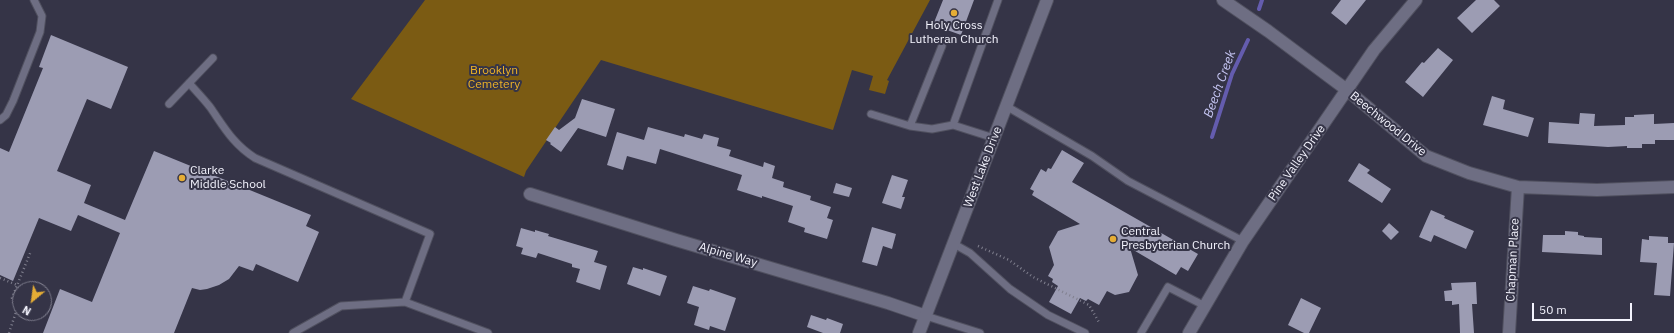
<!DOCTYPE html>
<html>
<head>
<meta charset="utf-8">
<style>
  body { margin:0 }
  #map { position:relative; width:1674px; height:333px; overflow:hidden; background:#353447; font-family:"IBM Plex Sans",sans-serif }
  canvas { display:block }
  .north { position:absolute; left:12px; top:281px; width:40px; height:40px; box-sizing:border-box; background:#353447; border:1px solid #818090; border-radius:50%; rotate:209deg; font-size:11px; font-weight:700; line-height:16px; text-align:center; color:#f3f3fd }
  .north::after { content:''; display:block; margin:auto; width:14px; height:18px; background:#e5ad35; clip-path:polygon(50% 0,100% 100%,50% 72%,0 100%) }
  .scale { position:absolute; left:1532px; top:303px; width:100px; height:18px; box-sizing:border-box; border:2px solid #f3f3fd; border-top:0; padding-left:5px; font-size:12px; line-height:14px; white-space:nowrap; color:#f3f3fd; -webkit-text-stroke:3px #353447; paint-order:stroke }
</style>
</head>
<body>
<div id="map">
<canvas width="1674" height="333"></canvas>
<div class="north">N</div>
<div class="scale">50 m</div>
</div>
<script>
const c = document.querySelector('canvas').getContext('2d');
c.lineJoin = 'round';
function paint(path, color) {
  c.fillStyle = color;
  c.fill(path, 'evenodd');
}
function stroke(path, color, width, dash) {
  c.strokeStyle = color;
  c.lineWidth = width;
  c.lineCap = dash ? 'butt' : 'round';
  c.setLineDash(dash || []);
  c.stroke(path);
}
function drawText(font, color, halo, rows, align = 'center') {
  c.font = font + ' "IBM Plex Sans",sans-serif';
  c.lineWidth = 4;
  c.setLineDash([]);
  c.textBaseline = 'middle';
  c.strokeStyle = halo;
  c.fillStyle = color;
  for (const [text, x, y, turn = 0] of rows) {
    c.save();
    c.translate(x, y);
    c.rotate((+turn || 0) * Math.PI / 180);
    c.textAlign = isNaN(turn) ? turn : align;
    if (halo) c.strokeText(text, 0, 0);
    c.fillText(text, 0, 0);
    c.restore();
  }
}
paint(new Path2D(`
  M425,0H930L887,80L889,81L885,94L869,90L873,76L852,70L833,130L601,60L526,171L524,177L351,99Z`), '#7b5b13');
stroke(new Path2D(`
  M1259,9L1262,0
  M1212,137L1232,74L1248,40`), '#645cae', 4);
paint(new Path2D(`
  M943,0H974L961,35L933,25Z
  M1341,0H1366L1346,25L1331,13Z
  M1476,0H1494L1500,6L1472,33L1457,18Z
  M51,35L128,67L111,109L87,99L57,171L91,185L84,203L125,220L154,151L311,215L306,226L319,232L298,282L256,264L253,271L239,266L229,279L219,285L207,289L200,290L192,288L174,333H43L60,289L92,302L120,233L78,215L71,231L39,218L13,281L0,275V148L9,152L43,68L39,67Z
  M1438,48L1453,60L1423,97L1405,82L1422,62L1424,63Z
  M1492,96L1505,100L1503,109L1534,118L1528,137L1483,125Z
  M582,99L615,109L606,137L578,128L561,152L550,144L551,143L546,140L555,127L559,130L575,118Z
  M1580,113L1595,114L1594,126L1625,125V117H1634V115L1654,114V124L1674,123V140H1655V144H1642V148H1627V146L1608,147L1548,143L1549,122L1579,124Z
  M648,127L684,137L685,134L702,139L704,134L719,138L717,146L731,150L729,156L763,167L764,162L775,166L772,178L784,182L783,187L811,196L810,200L831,207L827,218L833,220L827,239L804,232L805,228L788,222L793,206L762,196V198L737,190L742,175L660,149L656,164L627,156L623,170L607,165L617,132L644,140Z
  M1062,150L1084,163L1072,182L1198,254L1188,271L1181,267L1176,275L1130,248L1138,275L1129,292L1115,295L1107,291L1099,305L1088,299L1086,301L1080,298L1071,314L1049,302L1058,286L1052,282L1053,279L1048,276L1054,265L1049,247L1058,231L1080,224L1032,195L1034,191L1030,189L1041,169L1046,172L1048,168L1051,169Z
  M1359,163L1370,170L1367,173L1391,189L1382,203L1348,181Z
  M892,175L908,180L902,197H905L901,209L882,203Z
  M836,183L852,188L849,197L833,193Z
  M1431,210L1445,216L1444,218L1474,231L1466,249L1434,235L1431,242L1419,237Z
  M1389,223L1399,232L1391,240L1382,231Z
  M872,227L896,234L892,249L883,246L877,266L862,262Z
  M521,228L535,232V230L549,234L548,236L598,251L594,262L607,266L600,290L576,282L580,269L572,267V264L538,253L536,258L521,254L523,248L516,246Z
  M1565,231L1578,232V235L1584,236V237L1602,238V255L1542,252L1543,235H1565Z
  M1649,236L1668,237V243H1674L1670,296L1654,295L1657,263L1640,262L1642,239L1649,240Z
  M633,267L643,270V268L667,276L660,296L627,284Z
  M1476,282L1477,304H1472L1474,333H1460L1459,304L1452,305V301H1445L1444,291L1452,290L1451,283Z
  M693,286L709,291L710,289L736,298L725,331L710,326L709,330L694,325L699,307L687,303Z
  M1301,298L1321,308L1309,333H1304L1288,325Z
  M811,315L826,320L827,318L843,324L840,333H823L807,327Z`), '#9c9cb3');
const lane = new Path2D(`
  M189,83C196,91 203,98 210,107C224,127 233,144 255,158L430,234L405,302
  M169,104L213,58
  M1006,106L1092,156L1128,181L1243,241
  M871,114L910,126L932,129L953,125
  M0,120L6,115L13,101L40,32L42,16L34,0
  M910,126L942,46
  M994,138L953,125L998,0
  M954,244L970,253L1010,289L1048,315L1085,333
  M926,316L980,333
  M293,333L341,306L405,302L488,333
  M1141,333L1168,287L1205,306`);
const street = new Path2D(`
  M1223,0L1268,31L1347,90L1426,156L1469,173L1518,187L1597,190L1674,187
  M530,194L676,240L888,303L926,316
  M1189,333L1243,241L1374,50L1416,0
  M1509,333L1518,187`);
const secondary = new Path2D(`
  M919,333L1047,0`);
stroke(lane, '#50505f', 9);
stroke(street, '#50505f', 14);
stroke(secondary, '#50505f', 14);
stroke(new Path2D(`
  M978,246L1009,260L1033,277L1089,305L1100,324
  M0,278L17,285
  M9,333L16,312L12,298L31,251`), '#81808f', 2.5, [1, 3]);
stroke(lane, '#6e6e83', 7);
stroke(street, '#6e6e83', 12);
stroke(secondary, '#6e6e83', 12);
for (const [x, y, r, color] of [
  [954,13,4,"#e5ad35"],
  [182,178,4,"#e5ad35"],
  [1113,239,4,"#e5ad35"]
]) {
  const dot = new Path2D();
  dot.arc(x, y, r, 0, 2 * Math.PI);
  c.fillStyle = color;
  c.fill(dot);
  stroke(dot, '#353447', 1.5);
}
drawText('12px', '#f3f3fd', '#353447', [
  ["Holy Cross",954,26,"center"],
  ["Lutheran Church",954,40,"center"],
  ["Clarke",190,171],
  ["Middle School",190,185],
  ["Central",1121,232],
  ["Presbyterian Church",1121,246]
], 'left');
drawText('12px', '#efb326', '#353447', [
  ["Brooklyn",494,71],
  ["Cemetery",494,85]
]);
drawText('12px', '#f3f3fd', '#353447', [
  ["Beechwood Drive",1388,124,39],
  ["Pine Valley Drive",1297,163,-55],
  ["West Lake Drive",983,167,-69],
  ["Alpine Way",728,255,16],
  ["Chapman Place",1513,260,-87]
]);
drawText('italic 13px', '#c5c5f2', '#353447', [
  ["Beech Creek",1220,84,-70]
]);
</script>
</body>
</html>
